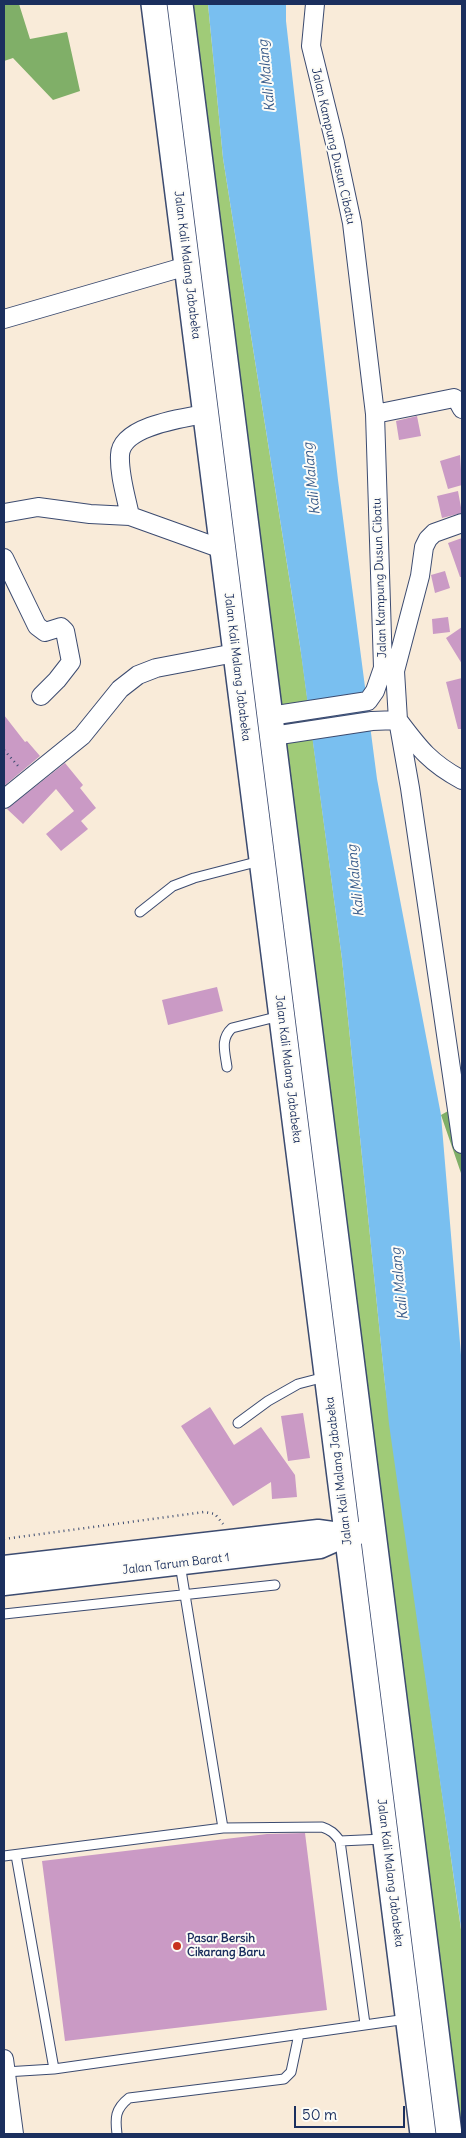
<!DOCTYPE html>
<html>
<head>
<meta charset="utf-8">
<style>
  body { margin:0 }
  #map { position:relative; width:466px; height:2138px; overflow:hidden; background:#f9ebd9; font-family:Delius,sans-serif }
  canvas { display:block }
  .frame { position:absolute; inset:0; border:5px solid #1b2f5e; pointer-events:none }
  .scale { position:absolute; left:294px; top:2106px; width:111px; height:22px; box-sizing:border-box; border:2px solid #1b2f5e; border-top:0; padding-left:6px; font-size:15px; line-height:18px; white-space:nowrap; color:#1b2f5e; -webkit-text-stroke:4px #fdfcf7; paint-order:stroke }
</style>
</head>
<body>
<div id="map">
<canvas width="466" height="2138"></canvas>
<div class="frame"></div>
<div class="scale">50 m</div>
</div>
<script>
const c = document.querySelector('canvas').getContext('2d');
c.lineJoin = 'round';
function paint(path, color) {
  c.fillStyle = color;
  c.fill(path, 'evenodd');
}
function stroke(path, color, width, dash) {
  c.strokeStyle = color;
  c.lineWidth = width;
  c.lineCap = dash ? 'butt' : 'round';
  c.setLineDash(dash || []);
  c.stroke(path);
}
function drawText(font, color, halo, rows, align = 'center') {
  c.font = font + ' Delius,sans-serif';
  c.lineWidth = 4;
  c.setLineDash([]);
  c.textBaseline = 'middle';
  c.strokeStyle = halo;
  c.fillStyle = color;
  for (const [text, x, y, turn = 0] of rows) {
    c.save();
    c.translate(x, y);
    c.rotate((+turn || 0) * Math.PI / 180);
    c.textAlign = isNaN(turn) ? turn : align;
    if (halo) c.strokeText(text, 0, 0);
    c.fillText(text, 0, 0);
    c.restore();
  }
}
paint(new Path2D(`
  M154,4H208L223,158L302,659L342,959L385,1384L462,1937V2134H423Z`), '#a0cb78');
paint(new Path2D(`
  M4,4H19L30,39L67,32L80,91L53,100L13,58L4,61Z
  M462,1103V1176L441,1115Z`), '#80af68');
paint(new Path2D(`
  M208,4H286V21L338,480L377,779L441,1115L462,1367V1935L389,1424L342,959L300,646L223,158Z`), '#79bff0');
paint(new Path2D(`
  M417,416L421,436L399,440L396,421Z
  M460,455L462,485L448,489L440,461Z
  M458,491L462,513L442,518L437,496Z
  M462,538V577H460L448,543Z
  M445,571L450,588L435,593L431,575Z
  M448,617L450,632L433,634L432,619Z
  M462,627V664L446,638Z
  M462,678V729H458L446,682Z
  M4,715L25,742L27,741L40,756L4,786Z
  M65,763L83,785L80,788L96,808L81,821L88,829L61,851L46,834L74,811L56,789L23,824L7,809Z
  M217,987L223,1011L168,1025L162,1000Z
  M210,1407L234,1445L261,1427L295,1475L297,1497L272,1499L271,1482L233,1506L181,1426Z
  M303,1413L310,1458L288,1461L281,1416Z
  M305,1833L327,2010L65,2041L42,1861L267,1834Z`), '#ca9ac5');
const service = new Path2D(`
  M140,912L173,886L194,878L260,861
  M227,1067C225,1052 220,1039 232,1028L280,1016
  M238,1423L268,1401L298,1384L325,1377
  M180,1564L223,1828
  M4,1614L275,1585
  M340,1841L384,1839
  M16,1855L54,2069
  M4,1856L223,1828L322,1827C331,1830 334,1833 340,1841L365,2024
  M5,2072L54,2069L407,2019
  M117,2134C115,2118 115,2109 129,2098L284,2079L291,2072L299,2034`);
const minor = new Path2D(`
  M315,4L311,46L335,143L352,223L375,414L383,668L395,671L398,720L410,788L462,1144
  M4,319L187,266
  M375,414L454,398L457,400L462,409
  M4,513L38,507L90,514L130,516L222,549
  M130,516C126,496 119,475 120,455C121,426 183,418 205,414
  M4,558L37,626L45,632L61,627L65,631L71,662L57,680L41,696
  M395,671L420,576L424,547L428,539L434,533L462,523
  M270,716L368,701L375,691L383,668
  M273,736L372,721L398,720C419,748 430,763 462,780
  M4,799L82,736L120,689L138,675L156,668L235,653
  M4,2059L14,2134`);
const tertiary = new Path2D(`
  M4,1567L318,1531L347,1535L365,1532
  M4,1584L320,1547L347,1535`);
const secondary = new Path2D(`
  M154,4L423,2134
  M180,4L449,2134`);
stroke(service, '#3c4b70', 11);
stroke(minor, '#3c4b70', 20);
stroke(tertiary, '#3c4b70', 25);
stroke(secondary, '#3c4b70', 28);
stroke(new Path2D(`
  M4,750L19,767
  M4,1539L204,1512L215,1514L223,1524`), '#3c4b70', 2.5, [1, 4]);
stroke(service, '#fff', 9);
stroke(minor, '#fff', 18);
stroke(tertiary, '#fff', 22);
stroke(secondary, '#fff', 25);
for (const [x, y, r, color] of [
  [177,1946,5,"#c8321e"]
]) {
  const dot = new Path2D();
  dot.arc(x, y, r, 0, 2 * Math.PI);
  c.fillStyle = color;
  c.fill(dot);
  stroke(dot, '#fdfcf7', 2);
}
drawText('12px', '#1b2f5e', '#fdfcf7', [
  ["Jalan Kampung Dusun Cibatu",333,146,77],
  ["Jalan Kali Malang Jababeka",187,265,83],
  ["Jalan Kampung Dusun Cibatu",380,578,-92],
  ["Jalan Kali Malang Jababeka",237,667,83],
  ["Jalan Kali Malang Jababeka",288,1069,83],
  ["Jalan Kali Malang Jababeka",339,1471,-97],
  ["Jalan Tarum Barat 1",176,1564,-7],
  ["Jalan Kali Malang Jababeka",390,1873,83]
]);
drawText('bold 12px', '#1b2f5e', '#fdfcf7', [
  ["Pasar Bersih",187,1939],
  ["Cikarang Baru",187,1953]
], 'left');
drawText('italic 14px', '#375a8a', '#fdfcf7', [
  ["Kali Malang",267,76,-96],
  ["Kali Malang",312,479,-96],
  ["Kali Malang",356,881,-96],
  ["Kali Malang",400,1284,-96]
]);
</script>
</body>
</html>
